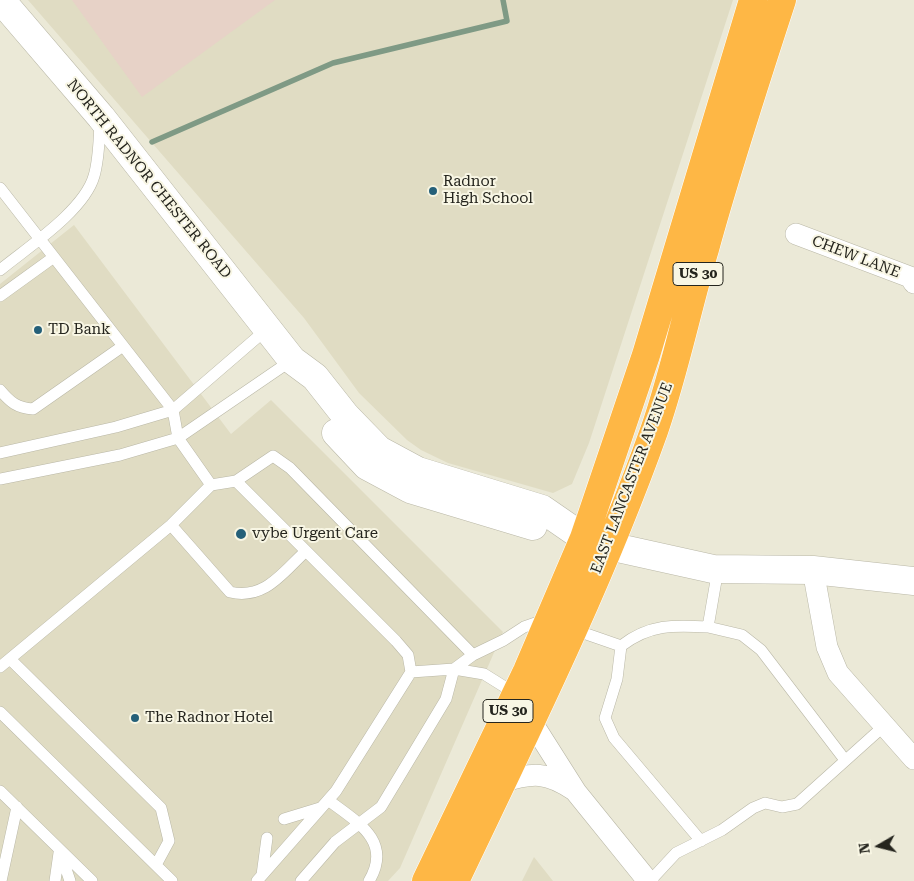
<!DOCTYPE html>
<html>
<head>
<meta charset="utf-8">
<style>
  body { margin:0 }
  #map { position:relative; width:914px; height:881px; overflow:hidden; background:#ebe9d7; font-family:"Roboto Serif",serif }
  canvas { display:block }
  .north { position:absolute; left:854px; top:821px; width:50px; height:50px; -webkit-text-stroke:4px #f8f6e4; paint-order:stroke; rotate:262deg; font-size:14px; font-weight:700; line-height:20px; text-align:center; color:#25251e }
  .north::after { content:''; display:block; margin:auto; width:18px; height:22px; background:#25251e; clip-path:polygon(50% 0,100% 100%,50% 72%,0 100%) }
</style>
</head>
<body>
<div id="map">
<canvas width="914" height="881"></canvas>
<div class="north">N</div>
</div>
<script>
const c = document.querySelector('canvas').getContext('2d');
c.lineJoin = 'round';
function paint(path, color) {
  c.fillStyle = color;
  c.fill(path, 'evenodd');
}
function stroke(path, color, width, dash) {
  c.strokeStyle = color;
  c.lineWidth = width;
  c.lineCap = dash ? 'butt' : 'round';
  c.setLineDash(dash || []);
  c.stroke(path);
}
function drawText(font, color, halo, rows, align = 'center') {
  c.font = font + ' "Roboto Serif",serif';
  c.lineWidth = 4;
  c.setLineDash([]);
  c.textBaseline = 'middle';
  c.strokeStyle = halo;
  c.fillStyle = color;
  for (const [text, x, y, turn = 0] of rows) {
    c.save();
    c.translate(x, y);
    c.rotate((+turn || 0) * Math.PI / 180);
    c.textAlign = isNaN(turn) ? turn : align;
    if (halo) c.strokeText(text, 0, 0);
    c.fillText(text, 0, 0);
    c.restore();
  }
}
paint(new Path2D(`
  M28,0H733L589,443L572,484L553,493L448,463L421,450L407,440L359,393L304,318Z
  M74,225L231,434L271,400L503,632L400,868L388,881H0V284Z
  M534,857L553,881H522Z`), '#e0dcc3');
paint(new Path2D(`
  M72,0H275L142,97Z`), '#e7d2c7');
stroke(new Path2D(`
  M152,142L333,63L507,21L503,0`), '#7f9a85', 5.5);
const lane = new Path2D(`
  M0,188L173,410L178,438L211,485L171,525L0,667
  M0,270C28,247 84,211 94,176C99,159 99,141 100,123
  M0,296L54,257
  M0,390C10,402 17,408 33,409L123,346
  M0,453L116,427L173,410L267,329
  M0,479L120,455L178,438L292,360
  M236,481L273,456L290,468L473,655
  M211,485L236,481L396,641L408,655L411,672
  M171,525L230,592C265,600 282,573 306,551
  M708,627L742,635L761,650L845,760
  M572,629L621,646C649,624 674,625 708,627L718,569
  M621,646L617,679L605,718L614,738L701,841
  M10,659L161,808L169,841L156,865
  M0,712L172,881
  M0,791L92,881
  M328,800C357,822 393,841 369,881
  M284,819L320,808
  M60,851L70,881
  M262,875L267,838
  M1,881L17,807
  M55,881L59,853
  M257,881L336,791L411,672L454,669L484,674L516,694
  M301,881L335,842L381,807L446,699L454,669L473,655L504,640L524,627L547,619
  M650,881L676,853L722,830L753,808L765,803L782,807L797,804L885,725`);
const street = new Path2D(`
  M796,234L910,277L914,283
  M813,570L827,647L838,673L914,759
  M531,721L576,792L648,881
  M502,782C533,772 547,772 574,790`);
const secondary = new Path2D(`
  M1,0L101,117L292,360L315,377L345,415L379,450L418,471L542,509L584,538
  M336,433L367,466L410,489L533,526
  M587,539L609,546L713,569L813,570L914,581`);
const highway = new Path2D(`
  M426,881L527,671L584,538L646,355L753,0
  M455,881C525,734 599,585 654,431C675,371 687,309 705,249C728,165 755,83 782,0`);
stroke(lane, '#b9b7a6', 12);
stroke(street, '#b9b7a6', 22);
stroke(secondary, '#b9b7a6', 29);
stroke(highway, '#fff', 29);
stroke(lane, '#fff', 11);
stroke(street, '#fff', 21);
stroke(secondary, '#fff', 28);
stroke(highway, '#feb745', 28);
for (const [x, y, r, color] of [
  [433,191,5,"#256079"],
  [38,330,5,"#256079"],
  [241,534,6,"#256079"],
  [135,718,5,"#256079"]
]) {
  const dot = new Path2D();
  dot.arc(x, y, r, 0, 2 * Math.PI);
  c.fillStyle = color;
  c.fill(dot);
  stroke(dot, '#f8f6e4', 2);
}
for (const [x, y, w] of [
  [698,274,50],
  [508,711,50]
]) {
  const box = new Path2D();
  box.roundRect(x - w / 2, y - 11.5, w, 23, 4);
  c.fillStyle = '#f8f6e4';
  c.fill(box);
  stroke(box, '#25251e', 1);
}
drawText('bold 14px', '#25251e', null, [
  ["US 30",698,274],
  ["US 30",508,711]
]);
drawText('15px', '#25251e', '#f8f6e4', [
  ["NORTH RADNOR CHESTER ROAD",149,179,51],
  ["CHEW LANE",856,257,21],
  ["EAST LANCASTER AVENUE",632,478,-69]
]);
drawText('15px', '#25251e', '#f8f6e4', [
  ["Radnor",443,182],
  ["High School",443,199],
  ["TD Bank",48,330],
  ["vybe Urgent Care",252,534],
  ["The Radnor Hotel",145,718]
], 'left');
</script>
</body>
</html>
